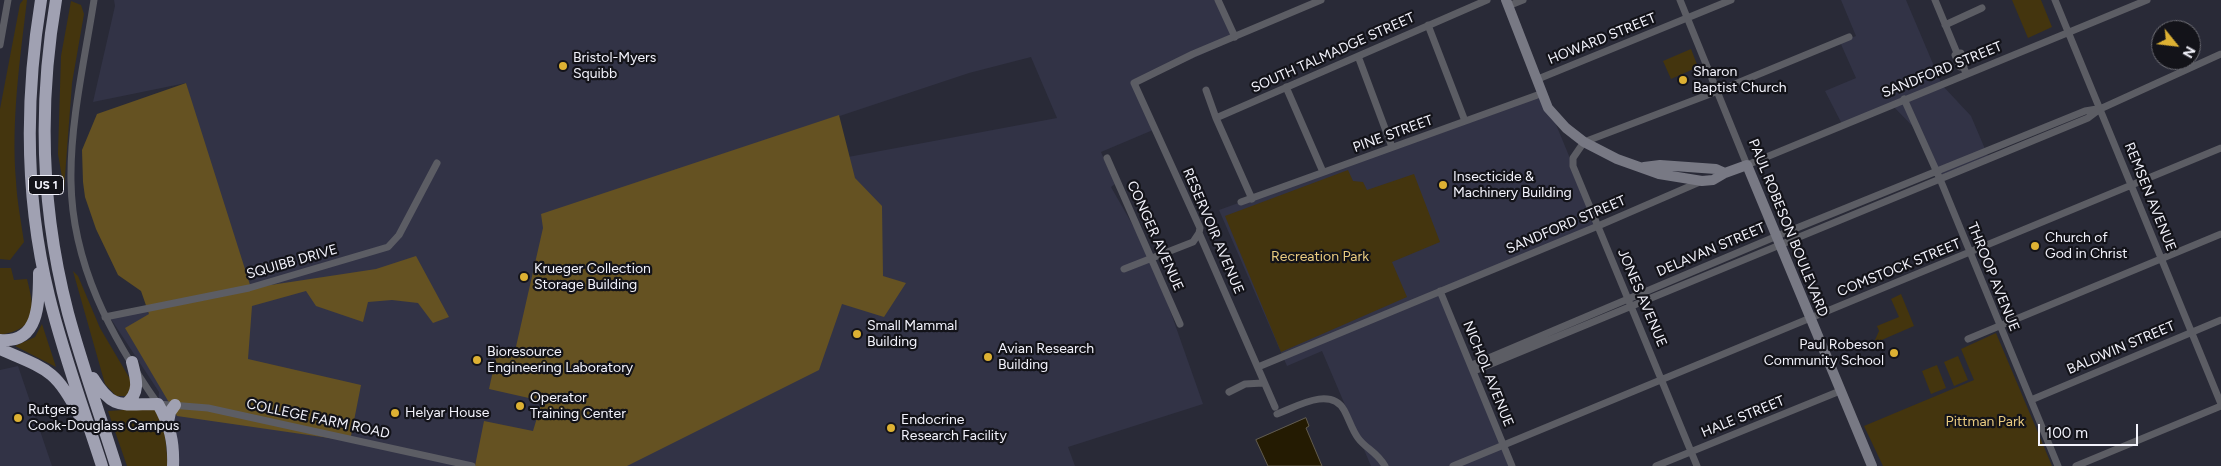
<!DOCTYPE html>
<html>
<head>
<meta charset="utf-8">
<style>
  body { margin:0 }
  #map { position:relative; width:2221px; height:466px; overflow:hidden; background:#292a37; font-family:Figtree,sans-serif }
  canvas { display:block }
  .north { position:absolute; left:2151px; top:20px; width:50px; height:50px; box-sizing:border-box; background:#131319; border:1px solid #6d6d74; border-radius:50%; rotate:119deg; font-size:14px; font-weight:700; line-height:20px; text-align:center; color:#f3f3fc }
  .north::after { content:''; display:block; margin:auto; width:18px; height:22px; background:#ddb133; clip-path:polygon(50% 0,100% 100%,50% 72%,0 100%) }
  .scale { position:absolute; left:2038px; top:424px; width:100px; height:22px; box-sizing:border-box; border:2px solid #f3f3fc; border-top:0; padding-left:6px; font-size:15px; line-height:18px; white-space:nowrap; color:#f3f3fc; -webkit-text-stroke:4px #131319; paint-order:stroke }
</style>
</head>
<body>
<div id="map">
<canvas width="2221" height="466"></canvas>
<div class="north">N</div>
<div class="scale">100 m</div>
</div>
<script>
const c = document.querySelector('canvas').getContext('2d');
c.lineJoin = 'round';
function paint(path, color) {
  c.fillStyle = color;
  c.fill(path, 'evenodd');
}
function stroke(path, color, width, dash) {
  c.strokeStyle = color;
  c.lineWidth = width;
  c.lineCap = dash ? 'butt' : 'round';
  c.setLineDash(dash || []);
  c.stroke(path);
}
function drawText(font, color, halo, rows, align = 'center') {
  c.font = font + ' Figtree,sans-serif';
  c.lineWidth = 4.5;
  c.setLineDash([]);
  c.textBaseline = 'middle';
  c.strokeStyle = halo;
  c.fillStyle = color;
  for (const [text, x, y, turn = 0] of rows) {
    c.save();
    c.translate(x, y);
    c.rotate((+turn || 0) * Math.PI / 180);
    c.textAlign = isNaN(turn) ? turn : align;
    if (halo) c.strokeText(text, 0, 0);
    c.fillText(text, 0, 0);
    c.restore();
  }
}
paint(new Path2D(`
  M114,0H1218L1234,40L1133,85L1153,130L1101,152L1115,184L1111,187L1152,259L1203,404L1068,447L1075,466H173L158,404L159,392L109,316L238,291L186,83L93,102L115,6ZM1031,57L1057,118L548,213L969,73Z
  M1841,0H1906L1942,85L1971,116L1988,156L1939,176L1923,137L1893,106L1843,126L1825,91L1856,78L1840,42L1856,36Z
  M1543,93L1598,226L1440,292L1513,466H1371L1322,351L1287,366L1219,210Z
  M18,366L52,466H0V370Z`), '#323346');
paint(new Path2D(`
  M23,0H27C20,59 11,121 16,181C17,201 21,221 24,242L10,260L0,259V109L20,4Z
  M2012,0H2041L2052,27L2028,38Z
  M71,1L81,5L84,14L72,83L64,189L58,154L61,56Z
  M1691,49L1698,67L1671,79L1663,61Z
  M1348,170L1353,181L1363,182L1367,190L1414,174L1440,242L1392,262L1407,297L1281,352L1225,216Z
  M0,268H11L14,280L27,279C35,311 38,328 0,335Z
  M73,271L78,276L100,328L130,379L132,390L126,396H116L105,384Z
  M1901,294L1914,326L1877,342L1875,340L1879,331L1877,326L1899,317L1891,299Z
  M42,324L56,367L15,346L35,337Z
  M1996,333L2052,466H1883L1864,426L1974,380L1961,349Z
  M1958,356L1968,380L1954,386L1944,362Z
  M1937,365L1946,388L1931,394L1922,371Z
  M154,408L164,424L168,466H127L108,411Z`), '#44350e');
paint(new Path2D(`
  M186,83L251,288L376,269L416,256L449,317L433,323L418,303L392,300L368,302L363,322L316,306L306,291L252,306L248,359L361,385L350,441L177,416L125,328L149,314L141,291L118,275L96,229L85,197L83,182L82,150L97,114Z
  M839,115L855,178L882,206L883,276L906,283L884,317L842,304L819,370L627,466H475L484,421L533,431L542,401L489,389L498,348L515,351L543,228L541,214Z`), '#655222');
const water = new Path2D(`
  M1306,418L1309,426L1306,428L1322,466H1268L1256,440Z`);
paint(water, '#241b02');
stroke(water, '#625c4d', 1);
stroke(new Path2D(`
  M94,0C85,58 70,122 71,181C72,264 111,337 158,404L208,408L472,466
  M1218,0L1235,37
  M1680,0L1747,165L2147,0
  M1935,0L1957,53L1955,55L1960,67L1963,66L1966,73
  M2055,0L2221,404
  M1508,6L1523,0
  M1428,25L1465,121
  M1945,25L1982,8
  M0,45L8,0
  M1957,53H1961L1965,64L1963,66
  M1358,56L1392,147
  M1538,79L1731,0
  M1286,87L1323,172
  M1206,90L1216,118L1252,199
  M1904,99L1940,179L2058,466
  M1216,118L1487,0
  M1107,158L1180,324
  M1241,202L1543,93
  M1124,269L1193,242L1199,233
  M1440,291L1512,466
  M105,317L249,288L388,247L399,235L437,163
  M1968,339L2221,234
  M1472,365L1777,236L2085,111L2097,109
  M1258,367L1598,226L1702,181
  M1474,371L2088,118L2100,109L2221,54
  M1229,392L1245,384L1263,383
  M2031,400L2221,320
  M1275,407L1199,233L1200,228L1134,83L1193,54L1321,0
  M1277,414C1296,407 1330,386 1344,410C1349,419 1352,430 1358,438C1366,449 1376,451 1385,466
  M1453,466L2221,148
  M1656,466L1840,391
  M1697,466L1573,166V158L1584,142L1718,91L1849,37
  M2076,466L2221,406`), '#5c5d64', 7);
stroke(new Path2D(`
  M1506,0L1548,108L1566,128L1584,142L1617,159L1659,174L1702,181L1713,180L1725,173
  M1644,167L1660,165L1716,169L1725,173L1747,165L1872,466`), '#787984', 10);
stroke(new Path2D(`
  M41,0C25,98 25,199 49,296C63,354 84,410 102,466
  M56,0C38,105 41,210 68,313C82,365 100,415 116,466
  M0,340C40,344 39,301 39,273
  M0,349C46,369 56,369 79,415
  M93,378C113,411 122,404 158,404C170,425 174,442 173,466
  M126,404C141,392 136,378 132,362
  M168,422L170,412L175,405`), '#a0a1b2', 12);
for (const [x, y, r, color] of [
  [563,66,5,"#ddb133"],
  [1683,80,5,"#ddb133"],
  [1443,185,5,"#ddb133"],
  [2035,246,5,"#ddb133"],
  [524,277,5,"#ddb133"],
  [857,334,5,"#ddb133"],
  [1894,353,5,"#ddb133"],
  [988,357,5,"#ddb133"],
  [477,360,5,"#ddb133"],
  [520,406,5,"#ddb133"],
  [395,413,5,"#ddb133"],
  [18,418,5,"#ddb133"],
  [891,428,5,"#ddb133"]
]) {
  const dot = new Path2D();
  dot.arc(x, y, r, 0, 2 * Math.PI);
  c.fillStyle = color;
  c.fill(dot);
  stroke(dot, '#131319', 2);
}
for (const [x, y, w] of [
  [46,185,35]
]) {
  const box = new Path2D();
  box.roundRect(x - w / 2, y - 9.5, w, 19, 4);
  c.fillStyle = '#131319';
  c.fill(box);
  stroke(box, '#f3f3fc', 1);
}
drawText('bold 12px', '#f3f3fc', null, [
  ["US 1",46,185]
]);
drawText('14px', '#f3f3fc', '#131319', [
  ["HOWARD STREET",1602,39,-22],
  ["SOUTH TALMADGE STREET",1333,53,-24],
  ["SANDFORD STREET",1942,70,-22],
  ["PINE STREET",1393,134,-20],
  ["REMSEN AVENUE",2150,197,68],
  ["SANDFORD STREET",1566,225,-23],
  ["PAUL ROBESON BOULEVARD",1788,228,68],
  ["RESERVOIR AVENUE",1213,231,67],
  ["CONGER AVENUE",1155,236,66],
  ["DELAVAN STREET",1711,250,-23],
  ["SQUIBB DRIVE",292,262,-16],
  ["COMSTOCK STREET",1899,268,-22],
  ["THROOP AVENUE",1993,277,68],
  ["JONES AVENUE",1642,298,67],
  ["BALDWIN STREET",2121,348,-23],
  ["NICHOL AVENUE",1488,374,68],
  ["HALE STREET",1743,417,-22],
  ["COLLEGE FARM ROAD",318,419,12]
]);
drawText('14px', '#f3f3fc', '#131319', [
  ["Bristol-Myers",573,58],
  ["Squibb",573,74],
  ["Sharon",1693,72],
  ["Baptist Church",1693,88],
  ["Insecticide &",1453,177],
  ["Machinery Building",1453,193],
  ["Church of",2045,238],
  ["God in Christ",2045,254],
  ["Krueger Collection",534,269],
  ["Storage Building",534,285],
  ["Small Mammal",867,326],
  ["Building",867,342],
  ["Paul Robeson",1884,345,"right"],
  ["Community School",1884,361,"right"],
  ["Avian Research",998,349],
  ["Building",998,365],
  ["Bioresource",487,352],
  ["Engineering Laboratory",487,368],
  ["Operator",530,398],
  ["Training Center",530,414],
  ["Rutgers",28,410],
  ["Cook-Douglass Campus",28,426],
  ["Helyar House",405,413],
  ["Endocrine",901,420],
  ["Research Facility",901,436]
], 'left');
drawText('14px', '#e9cb80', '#131319', [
  ["Recreation Park",1320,257],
  ["Pittman Park",1985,422]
]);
</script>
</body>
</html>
